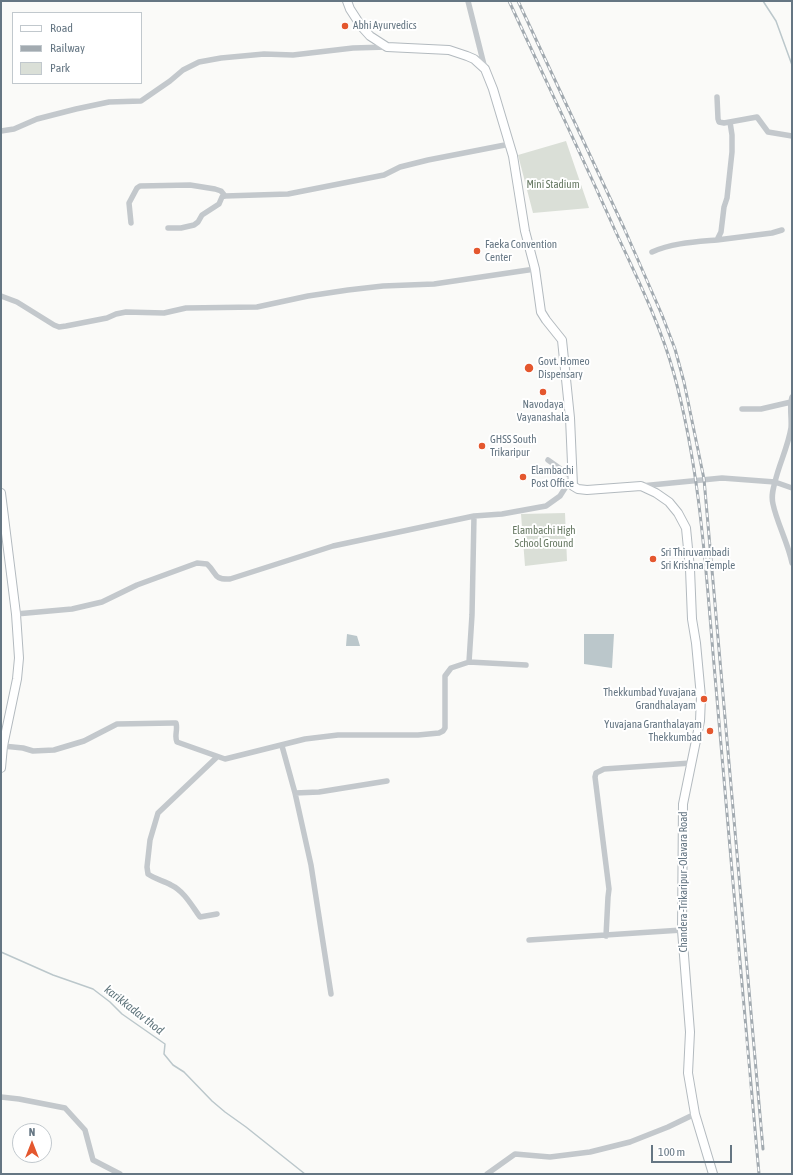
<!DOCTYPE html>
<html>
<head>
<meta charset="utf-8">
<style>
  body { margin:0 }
  #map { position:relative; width:793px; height:1175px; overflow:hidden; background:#fafaf8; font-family:"Asap Condensed",sans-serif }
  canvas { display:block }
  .frame { position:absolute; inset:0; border:2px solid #657683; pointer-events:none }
  .legend { position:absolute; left:12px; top:12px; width:130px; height:72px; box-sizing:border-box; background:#fff; border:1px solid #c1c8cd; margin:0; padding:5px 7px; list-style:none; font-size:12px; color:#657683 }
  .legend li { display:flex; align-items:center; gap:8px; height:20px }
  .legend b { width:20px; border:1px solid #c1c8cd }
  .north { position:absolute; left:12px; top:1123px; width:40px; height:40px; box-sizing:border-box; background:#fff; border:1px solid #c1c8cd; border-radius:50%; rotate:0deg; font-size:11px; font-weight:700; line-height:16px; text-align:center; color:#657683 }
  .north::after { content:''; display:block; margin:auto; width:14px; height:18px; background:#e4572e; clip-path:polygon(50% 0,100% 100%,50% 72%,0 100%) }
  .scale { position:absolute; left:651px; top:1145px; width:81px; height:18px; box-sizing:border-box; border:2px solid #657683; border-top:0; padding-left:5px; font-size:12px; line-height:14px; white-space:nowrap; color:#657683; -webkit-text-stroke:3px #fff; paint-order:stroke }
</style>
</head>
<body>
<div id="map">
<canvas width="793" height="1175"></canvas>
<div class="frame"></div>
<ul class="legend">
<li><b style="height:5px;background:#fff"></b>Road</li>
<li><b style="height:5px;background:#a2aab0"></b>Railway</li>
<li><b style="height:11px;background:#dadfd7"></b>Park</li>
</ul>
<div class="north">N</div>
<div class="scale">100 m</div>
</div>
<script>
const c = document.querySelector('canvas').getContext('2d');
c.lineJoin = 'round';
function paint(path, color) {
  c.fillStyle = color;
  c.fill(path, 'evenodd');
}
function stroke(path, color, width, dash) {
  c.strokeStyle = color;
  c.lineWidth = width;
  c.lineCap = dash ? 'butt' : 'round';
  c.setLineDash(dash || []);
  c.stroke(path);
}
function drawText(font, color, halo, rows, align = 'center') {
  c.font = font + ' "Asap Condensed",sans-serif';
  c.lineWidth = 4;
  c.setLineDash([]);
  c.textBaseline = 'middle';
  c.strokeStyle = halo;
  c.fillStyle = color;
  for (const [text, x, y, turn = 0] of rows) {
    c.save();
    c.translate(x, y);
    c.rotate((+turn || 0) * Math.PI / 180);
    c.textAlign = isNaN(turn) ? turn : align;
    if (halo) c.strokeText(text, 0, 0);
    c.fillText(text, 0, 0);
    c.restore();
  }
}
paint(new Path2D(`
  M566,141L589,208L533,213L518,155Z
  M565,513L567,561L525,566L521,514Z`), '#dadfd7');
paint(new Path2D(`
  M347,634L357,636L360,646H346Z
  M584,634H614L612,668L584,664Z`), '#bbc7cb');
stroke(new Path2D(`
  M763,1L776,21L792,65
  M1,952L53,975L93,989L110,1002L122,1014L165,1044L164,1054L173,1065L184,1072L212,1101L225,1112L246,1127L305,1174`), '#bbc7cb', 1.5);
const secondary = new Path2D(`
  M347,1L350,9L361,26L370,36L387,47L449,50L467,56L474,59L485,69L493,89L513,156L525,231L535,269L541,312L546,320L562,340L570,418L573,486L578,489L587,490L641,486L656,493L669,502L678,513L686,528L690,569L692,619L696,643L701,697L700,721L683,804L682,930L690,1032L688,1073L695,1114L713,1174
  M1,493L16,614L19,658L17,679L3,746L1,768`);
stroke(secondary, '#b3babf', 10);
stroke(new Path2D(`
  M468,1L485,69
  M717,97L718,119L719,122L724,123L757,117L768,132L792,136
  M1,131L14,129L37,119L76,109L109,102L141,101L170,81L183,70L199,62L221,58L264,54L293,55L353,48L387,47
  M131,223L129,203L137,188L140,186L190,185L215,189L221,191L225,196
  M168,228H181L194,225L198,222L202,215L219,204L222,197L225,196L288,194L374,177L384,175L400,167L428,160L510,144
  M717,240L772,233L782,230
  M652,252C672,243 694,242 717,240L721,232L724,207L727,198L732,152V135L730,122
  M1,296L17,302L54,325L59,327L66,326L107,318L116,314L126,312L164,313L186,308L257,307L308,296L348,290L383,286L434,284L535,269
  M742,409H761L791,402
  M641,486L722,478L775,482C779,464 788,447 791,428C792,418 789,407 792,397
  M792,488L775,482C773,489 771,496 773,504C777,523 788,543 792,563
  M16,614L72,609L102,602L137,585L197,563L207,564C217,573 213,580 230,579L333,546L474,516L502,514L546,506L560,496L572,477L548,460
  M469,662L472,615L474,516
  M3,746L23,748L33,751L54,750L84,741L117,724L173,723H176C178,730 174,736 177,742L225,759L305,739L338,735H418L439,733L443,731L445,728V676L451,668L469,662L526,665
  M282,746L295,793L311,865L331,994
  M217,757L158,813L150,840L147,867L148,874C155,879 164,881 171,885C184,891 192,906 200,917L217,914
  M295,793L319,792L387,781
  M606,936L608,897L609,889L595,777L596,773L604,769L691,763
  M529,940L682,930
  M1,1097L19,1099L65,1108L85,1130L93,1160L120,1174
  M487,1174L515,1154L550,1157L590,1152L630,1142L668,1127L695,1114`), '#c3c8cc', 5.5);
stroke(secondary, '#fff', 8);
const rail = new Path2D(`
  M509,1C544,77 580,152 614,228C636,276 660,323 674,374C701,472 706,575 715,676C730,842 743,1008 759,1174
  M518,1L624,228L662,315L675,349L684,382L704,479L763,1149`);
stroke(rail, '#a2aab0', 3);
stroke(rail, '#fff', 1.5, [4.5]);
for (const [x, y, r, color] of [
  [345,26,4,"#e4572e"],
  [477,251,4,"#e4572e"],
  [529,368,5,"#e4572e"],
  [543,392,4,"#e4572e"],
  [482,446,4,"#e4572e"],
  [523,477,4,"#e4572e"],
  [653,559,4,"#e4572e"],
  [704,699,4,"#e4572e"],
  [710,731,4,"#e4572e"]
]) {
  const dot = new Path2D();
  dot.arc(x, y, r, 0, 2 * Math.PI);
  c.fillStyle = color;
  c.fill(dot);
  stroke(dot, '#fff', 1.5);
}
drawText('11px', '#657683', '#fff', [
  ["Abhi Ayurvedics",353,26],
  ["Faeka Convention",485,245],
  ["Center",485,258],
  ["Govt. Homeo",538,362],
  ["Dispensary",538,375],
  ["Navodaya",543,405,"center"],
  ["Vayanashala",543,418,"center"],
  ["GHSS South",490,440],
  ["Trikaripur",490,453],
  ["Elambachi",531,471],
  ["Post Office",531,484],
  ["Sri Thiruvambadi",661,553],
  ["Sri Krishna Temple",661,566],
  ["Thekkumbad Yuvajana",696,693,"right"],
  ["Grandhalayam",696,706,"right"],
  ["Yuvajana Granthalayam",702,725,"right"],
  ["Thekkumbad",702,738,"right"]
], 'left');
drawText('11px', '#687a64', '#fff', [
  ["Mini Stadium",553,185],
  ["Elambachi High",544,531],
  ["School Ground",544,544]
]);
drawText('11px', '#657683', '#fff', [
  ["Chandera -Trikaripur -Olavara Road",684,882,-90]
]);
drawText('italic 12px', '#60757c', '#fff', [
  ["karikkadav thod",134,1010,38]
]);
</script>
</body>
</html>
